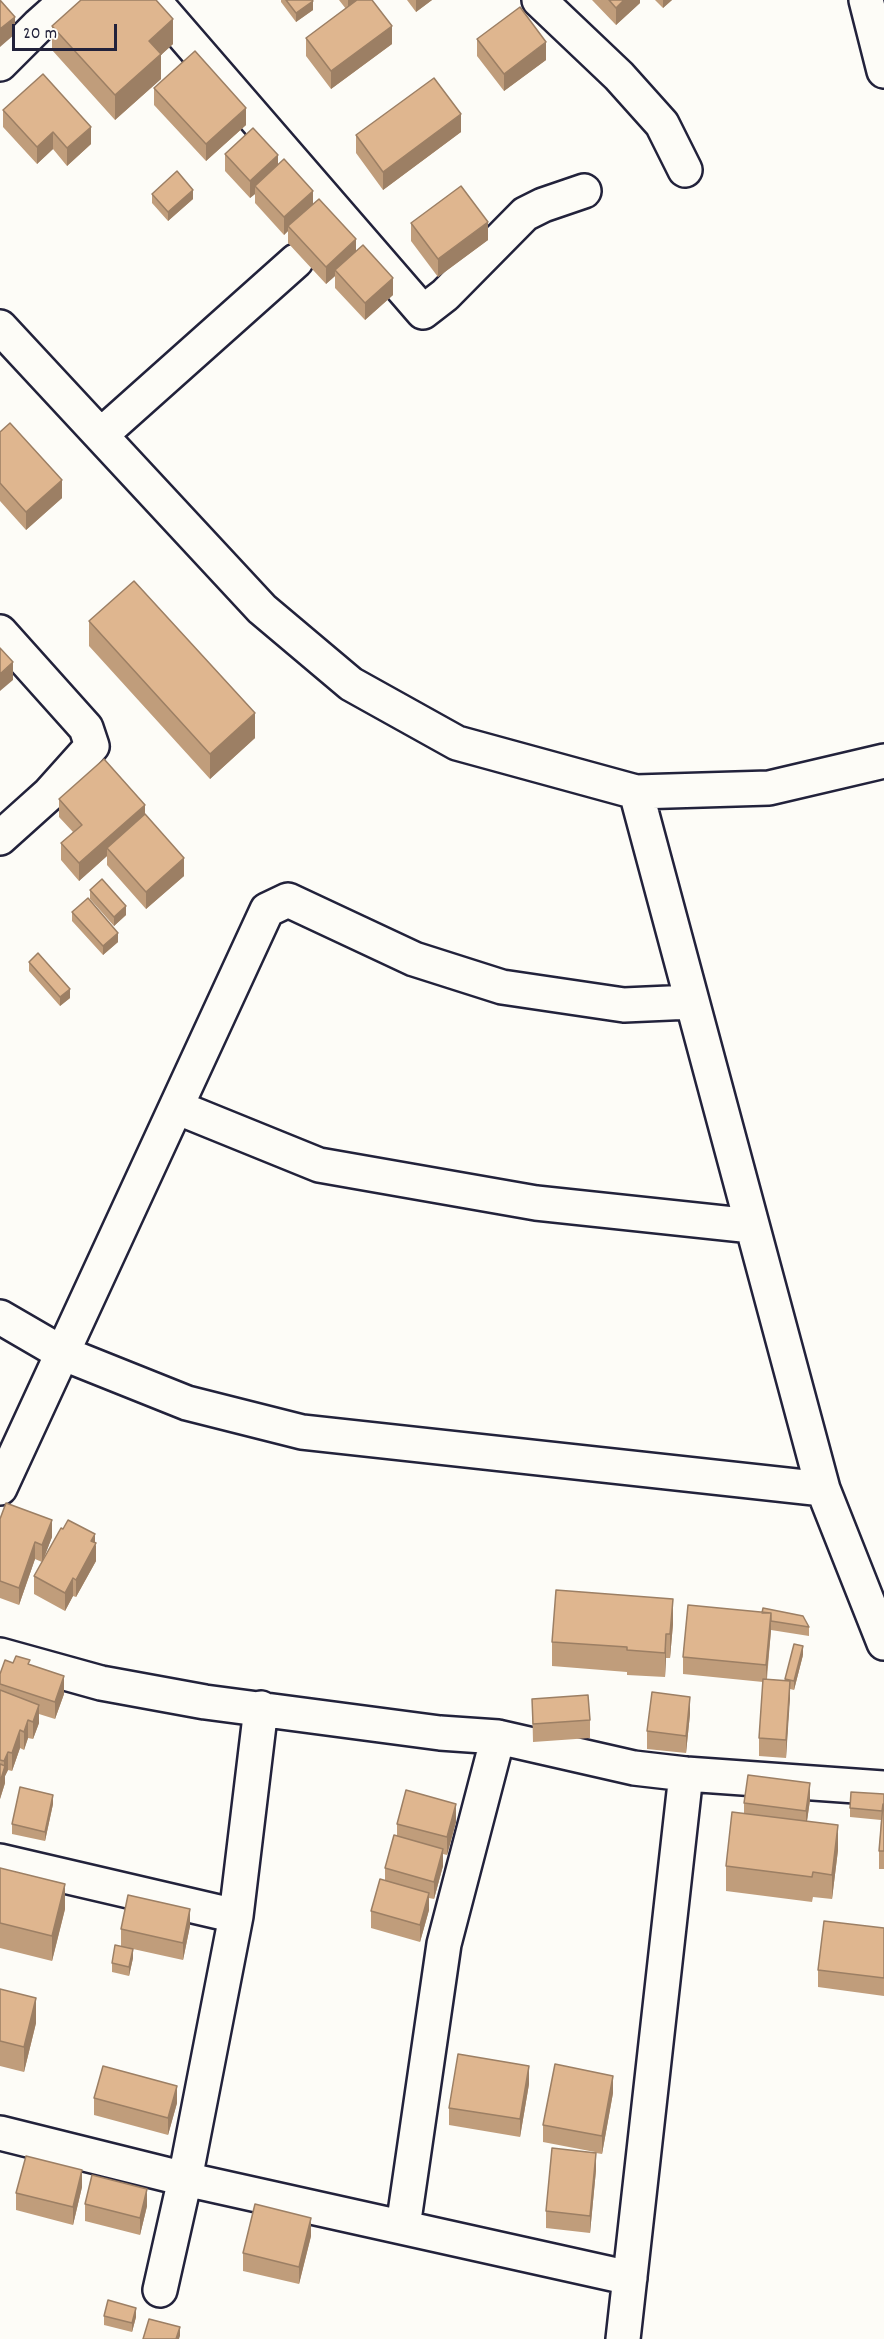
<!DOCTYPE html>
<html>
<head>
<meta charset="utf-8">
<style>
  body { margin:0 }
  #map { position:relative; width:884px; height:2339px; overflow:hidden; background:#fdfcf7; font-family:Dekko,sans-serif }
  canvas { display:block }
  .scale { position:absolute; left:12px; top:24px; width:105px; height:27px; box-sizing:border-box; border:3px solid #22223b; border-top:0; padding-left:8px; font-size:18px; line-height:21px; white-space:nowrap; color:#22223b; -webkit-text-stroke:4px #fdfcf7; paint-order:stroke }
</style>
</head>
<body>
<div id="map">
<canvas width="884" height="2339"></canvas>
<div class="scale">20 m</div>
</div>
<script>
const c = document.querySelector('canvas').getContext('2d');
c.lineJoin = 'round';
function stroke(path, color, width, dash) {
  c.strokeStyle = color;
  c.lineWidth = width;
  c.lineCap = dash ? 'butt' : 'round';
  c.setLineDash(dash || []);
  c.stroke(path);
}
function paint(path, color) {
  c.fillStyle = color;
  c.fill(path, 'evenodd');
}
const street = new Path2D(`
  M153,0L423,312L445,295L525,214L543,205L584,191
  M539,0L619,76L662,124L685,170
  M0,64L39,25L67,0
  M0,327L262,609L351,684L457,743L636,792L769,788L884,761
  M101,435L296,261
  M0,632L86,728L92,746L49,794L0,838
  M176,1107L319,1165L536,1203L752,1226
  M0,1317L62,1353L187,1403L302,1432L823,1489L636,792
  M0,1488L267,910L288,900L414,959L502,987L624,1005L692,1002
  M823,1489L884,1643
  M0,1655L101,1683L205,1702L440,1733L498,1737L634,1768L686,1774L884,1788
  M0,1861L236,1916
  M0,2133L185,2179L630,2278
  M403,2227L444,1944L498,1737
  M160,2290L185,2179L236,1916L261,1708
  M623,2339L686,1774`);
const secondary = new Path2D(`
  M866,0L884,71`);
stroke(street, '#22223b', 38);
stroke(secondary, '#22223b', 38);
stroke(street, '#fdfcf7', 33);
stroke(secondary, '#fdfcf7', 33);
paint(new Path2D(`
  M281,0H312L313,10L296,22L281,2Z
  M339,0H372L392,44L331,89L306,56V38L346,9Z
  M407,0H432L416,12Z
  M592,0H640V3L616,25Z
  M655,0H672L663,8Z
  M52,26L173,44L161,55V79L115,120L52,50Z
  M477,39L546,60L504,91L477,56Z
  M154,88L246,125L206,161L154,105Z
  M3,110L91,144L67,166L53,149L37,164L3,127Z
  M461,132L383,190L356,153V135Z
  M225,154L278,165L313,204L356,251L393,295L365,320L335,288V276L326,284L288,243V231L284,235L255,203V194L250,198L225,171Z
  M152,194L193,199L168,221L152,203Z
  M411,223L488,240L438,277L411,241Z
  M0,432L62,498L26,530L0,501Z
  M89,621L255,738L210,779L89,646Z
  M59,799L145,814L184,876L146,909L107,865V856L79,881L61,860V843L73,832L59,817Z
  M90,890L126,915L114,926L90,899Z
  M72,912L118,942L103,955L72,921Z
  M29,962L70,998L60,1006L29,971Z
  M0,1519L52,1537L43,1560L95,1542L96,1561L76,1597L73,1596L65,1611L34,1594V1576L42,1562L35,1559L19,1605L0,1598Z
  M688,1605L809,1627V1636L771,1630L767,1679L785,1681V1679L803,1655L794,1690L790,1689L786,1758L759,1756V1738L763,1682L683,1674V1657Z
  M673,1624L670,1658H666L665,1677L627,1675V1672L552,1666V1642Z
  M13,1663L30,1665L64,1694L55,1719L39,1714V1723L33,1739L28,1738L24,1750L20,1748L12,1771L8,1770L5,1776V1783L0,1799V1674Z
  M532,1699L590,1720V1738L533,1742Z
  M690,1714L686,1753L647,1749V1731Z
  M884,1794V1869H879V1851L881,1820L850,1817V1808Z
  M810,1800L807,1821L838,1850L832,1899L813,1897L812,1902L726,1891V1866L744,1813V1803Z
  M53,1804L45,1841L12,1834V1824Z
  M456,1822L447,1855L443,1854V1866L434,1899L429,1898V1910L420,1942L371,1928V1911L385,1880V1868L397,1836V1824Z
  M0,1868L65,1909L52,1961L0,1948Z
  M190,1926L183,1960L133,1949V1958L129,1976L112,1972V1963L121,1946V1929Z
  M884,1928V1996L818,1987V1970Z
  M0,1989L36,2023L24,2072L0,2066Z
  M529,2084L520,2137L449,2125V2108Z
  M613,2093L602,2154L596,2153V2170L590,2233L546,2228V2211L595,2152L543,2142V2125Z
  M94,2098L177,2103L168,2135L94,2115Z
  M82,2187L73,2225L16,2210V2193Z
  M85,2204L147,2206L140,2235L85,2221Z
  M311,2236L299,2284L243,2271V2253Z
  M104,2316L136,2317L132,2332L104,2325Z`), '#c09d7b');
paint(new Path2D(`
  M348,0H365L348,13Z
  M416,0H432L416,12Z
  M624,0H640V3L616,25V8Z
  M663,0H672L663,8Z
  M313,1V10L296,22V13Z
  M15,17V34L0,47V29Z
  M173,19V44L161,55V79L115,120V95L149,41Z
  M392,26V44L331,89V71Z
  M546,42V60L504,91V74Z
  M246,108V125L206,161V144Z
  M461,114V132L383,190V172Z
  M91,127V144L67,166V148Z
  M53,132V149L37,164V147Z
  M278,155V173L255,186V194L250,198V181Z
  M193,190V199L168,221V212Z
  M313,191V208L288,226V231L284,235V217Z
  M488,222V240L438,277V259Z
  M356,239V257L335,270V276L326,284V267Z
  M393,278V295L365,320V303Z
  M62,480V498L26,530V512Z
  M13,662V680L0,691V674Z
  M255,713V738L210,779V754Z
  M145,805V823L107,848V856L79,881V863Z
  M184,858V876L146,909V892Z
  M126,906V915L114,926V917Z
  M118,933V942L103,955V946Z
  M70,989V998L60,1006V997Z
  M52,1520V1537L42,1563V1545Z
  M95,1534V1546L96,1543V1561L76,1597V1580L91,1541Z
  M35,1542V1559L19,1605V1588Z
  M73,1578V1596L65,1611V1593Z
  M673,1599V1624L670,1658V1634Z
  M771,1613V1631L766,1682V1665Z
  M666,1634V1658L665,1677V1653Z
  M803,1646V1655L794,1690V1681Z
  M64,1676V1694L55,1719V1702Z
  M790,1681V1699L786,1758V1740Z
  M690,1697V1714L686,1753V1736Z
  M39,1705V1723L33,1739V1722Z
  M28,1720V1738L24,1750V1732Z
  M20,1730V1748L12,1771V1753Z
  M8,1752V1770L5,1776V1783L0,1799V1782L4,1769V1761Z
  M810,1783V1800L806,1828V1811Z
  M53,1795V1804L45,1841V1832Z
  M456,1804V1822L447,1855V1837Z
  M838,1825V1850L832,1899V1875Z
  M443,1849V1866L434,1899V1882Z
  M65,1884V1909L52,1961V1936Z
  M429,1893V1910L420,1942V1925Z
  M190,1909V1926L183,1960V1943Z
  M133,1949V1958L129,1976V1967Z
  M36,1998V2023L24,2072V2047Z
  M529,2066V2084L520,2137V2119Z
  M613,2076V2093L602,2154V2136Z
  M177,2086V2103L168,2135V2118Z
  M596,2153V2170L590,2233V2216Z
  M82,2170V2187L73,2225V2207Z
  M147,2189V2206L140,2235V2218Z
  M311,2218V2236L299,2284V2267Z
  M136,2308V2317L132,2332V2323Z
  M180,2327V2336L179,2339H176Z`), '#9c7f64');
const building = new Path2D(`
  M0,0L15,17L0,29Z
  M81,0H156L173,19L149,41L161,54L115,95L52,26Z
  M286,0H312L313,1L296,13Z
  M357,0H372L392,26L331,71L306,38Z
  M609,0H624L616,8Z
  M520,7L546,42L504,74L477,39Z
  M195,51L246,108L206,144L154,88Z
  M43,74L91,127L67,148L53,132L37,147L3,110Z
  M434,78L461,114L383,172L356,135Z
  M253,128L278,155L250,181L225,154Z
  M284,159L313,191L284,217L255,186Z
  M177,171L193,190L168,212L152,194Z
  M461,186L488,222L438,259L411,223Z
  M319,199L356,239L326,267L288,226Z
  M363,245L393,278L365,303L335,270Z
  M10,423L62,480L26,512L0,483V432Z
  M134,581L255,713L210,754L89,621Z
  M0,648L13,662L0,674Z
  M104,759L145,805L79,863L61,843L82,825L59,799Z
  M145,814L184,858L146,892L107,848Z
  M102,879L126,906L114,917L90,890Z
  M88,898L118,933L103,946L72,912Z
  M38,953L70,989L60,997L29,962Z
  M6,1503L52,1520L42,1545L35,1542L19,1588L0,1581V1519Z
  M68,1520L95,1534L91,1541L96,1543L76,1580L73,1578L65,1593L34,1576L61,1528L63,1529Z
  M556,1590L673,1599L670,1634H666L665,1653L627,1650V1647L552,1642Z
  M688,1605L771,1613L766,1665L683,1657Z
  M763,1608L803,1616L809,1627L771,1621V1613H762Z
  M794,1644L803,1646L794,1681L785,1679Z
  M16,1656L30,1660L28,1664L64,1676L55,1702L0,1684V1674L5,1660L13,1663Z
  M763,1679L790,1681L786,1740L759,1738Z
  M0,1690L39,1705L33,1722L28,1720L24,1732L20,1730L12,1753L8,1752L4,1761L0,1760Z
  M652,1692L690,1697L686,1736L647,1731Z
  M588,1695L590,1720L533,1724L532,1699Z
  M0,1764L5,1766L0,1782Z
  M748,1775L810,1783L806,1811L744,1803Z
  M20,1787L53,1795L45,1832L12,1824Z
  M406,1790L456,1804L447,1837L397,1824Z
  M851,1792L884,1794V1804H883L882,1811L850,1808Z
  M883,1804H884V1851H879Z
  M732,1812L838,1825L832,1875L813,1872L812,1877L726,1866Z
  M394,1835L443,1849L434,1882L385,1868Z
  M0,1868L65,1884L52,1936L0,1923Z
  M380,1879L429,1893L420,1925L371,1911Z
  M128,1895L190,1909L183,1943L121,1929Z
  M824,1921L884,1928V1978L818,1970Z
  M115,1945L133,1949L129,1967L112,1963Z
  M0,1989L36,1998L24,2047L0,2041Z
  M458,2054L529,2066L520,2119L449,2108Z
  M555,2064L613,2076L602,2136L543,2125Z
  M103,2066L177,2086L168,2118L94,2098Z
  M552,2148L596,2153L590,2216L546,2211Z
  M26,2156L82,2170L73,2207L16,2193Z
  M92,2175L147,2189L140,2218L85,2204Z
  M255,2204L311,2218L299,2267L243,2253Z
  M108,2300L136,2308L132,2323L104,2316Z
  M149,2319L180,2327L176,2339H143Z`);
paint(building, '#dfb68f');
stroke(building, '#9c7f64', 1.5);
</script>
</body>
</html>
